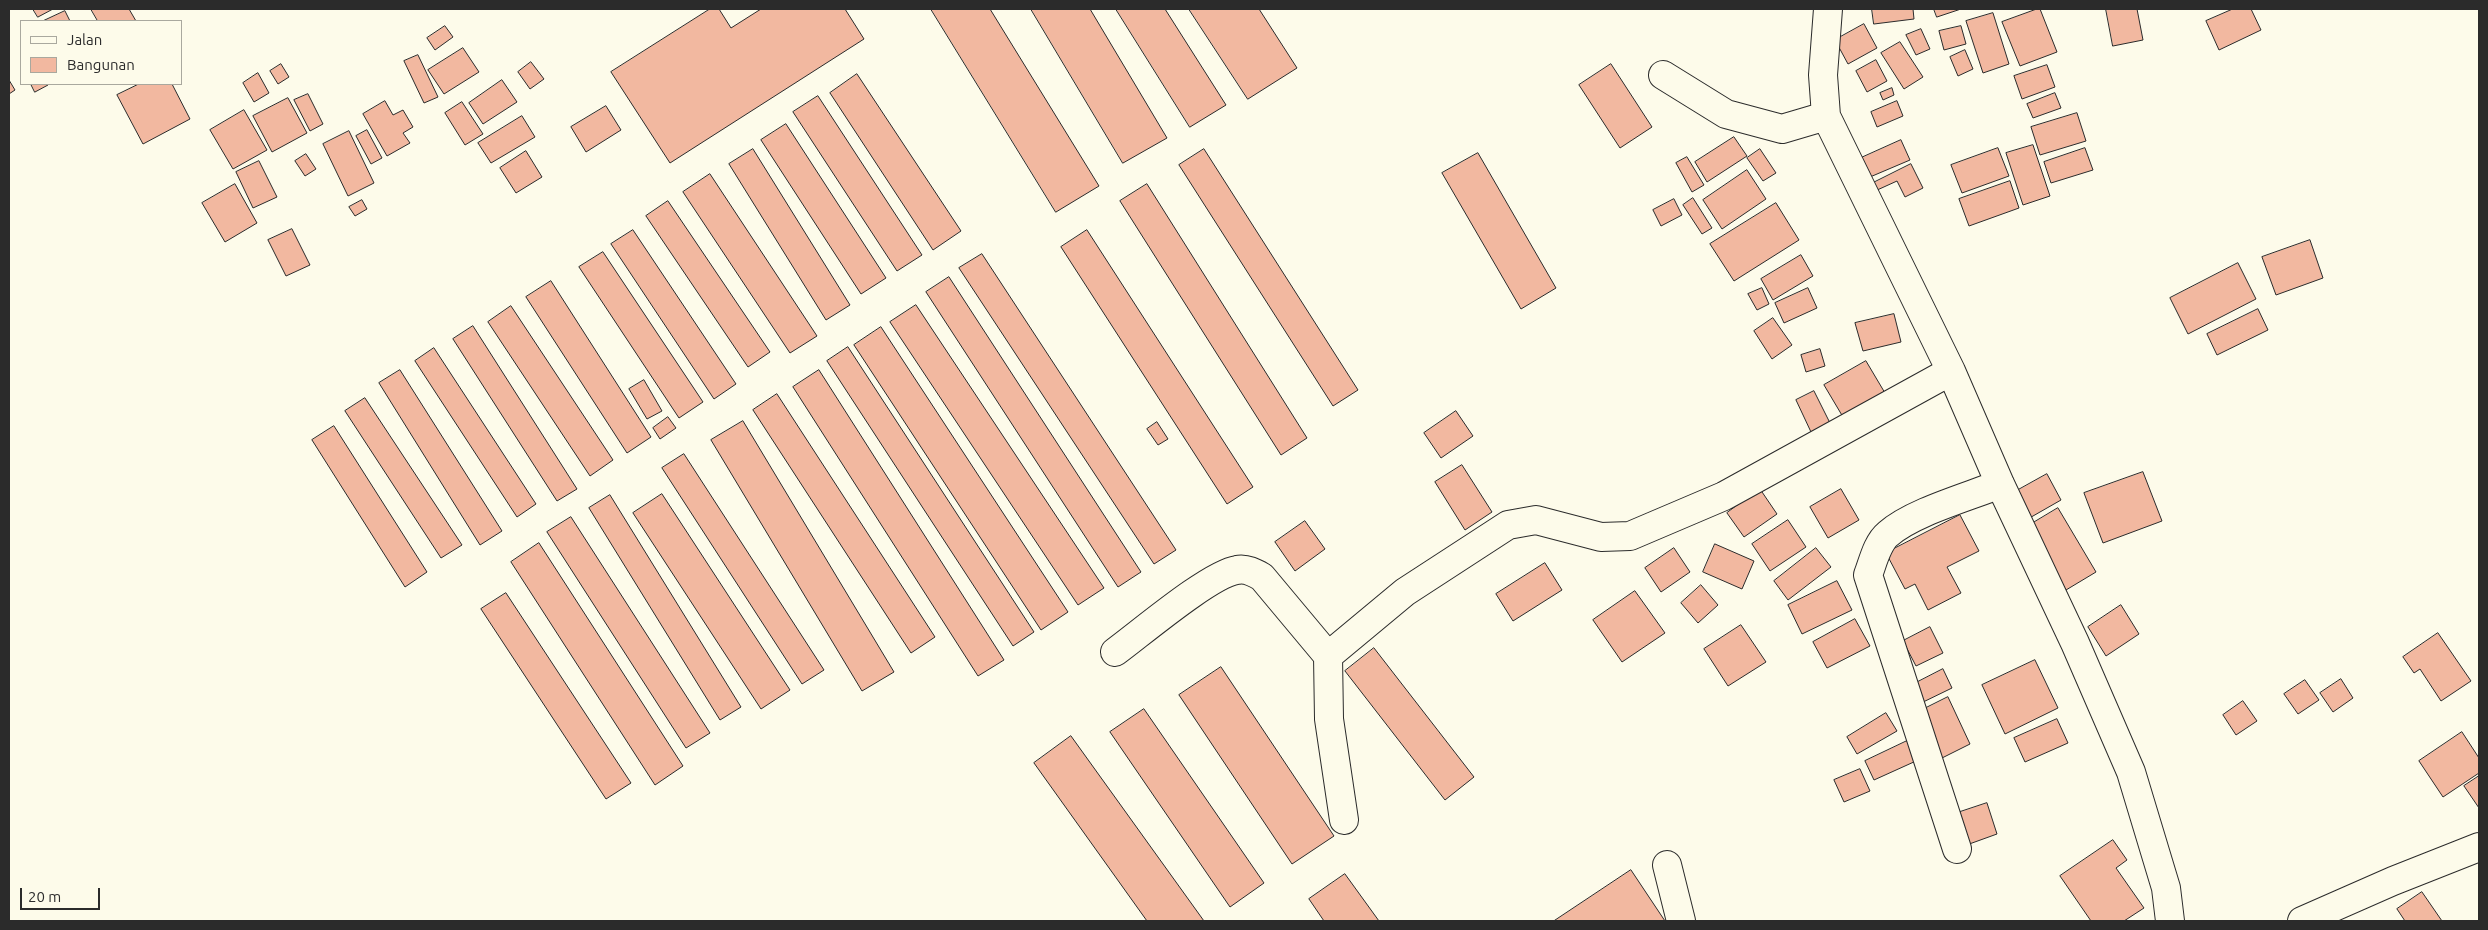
<!DOCTYPE html>
<html>
<head>
<meta charset="utf-8">
<style>
  body { margin:0 }
  #map { position:relative; width:2488px; height:930px; overflow:hidden; background:#fdfbea; font-family:Ubuntu,sans-serif }
  canvas { display:block }
  .frame { position:absolute; inset:0; border:10px solid #2b2b2b; pointer-events:none }
  .legend { position:absolute; left:20px; top:20px; width:162px; height:65px; box-sizing:border-box; background:#fdfbea; border:1px solid #a9a89e; margin:0; padding:6px 9px; list-style:none; font-size:15px; color:#2b2b2b }
  .legend li { display:flex; align-items:center; gap:10px; height:25px }
  .legend b { width:25px; border:1px solid #a9a89e }
  .scale { position:absolute; left:20px; top:888px; width:80px; height:22px; box-sizing:border-box; border:2px solid #2b2b2b; border-top:0; padding-left:6px; font-size:15px; line-height:18px; white-space:nowrap; color:#2b2b2b; -webkit-text-stroke:4px #fdfbea; paint-order:stroke }
</style>
</head>
<body>
<div id="map">
<canvas width="2488" height="930"></canvas>
<div class="frame"></div>
<ul class="legend">
<li><b style="height:6px;background:#fdfbea"></b>Jalan</li>
<li><b style="height:14px;background:#f2b8a0"></b>Bangunan</li>
</ul>
<div class="scale">20 m</div>
</div>
<script>
const c = document.querySelector('canvas').getContext('2d');
c.lineJoin = 'round';
function paint(path, color) {
  c.fillStyle = color;
  c.fill(path, 'evenodd');
}
function stroke(path, color, width, dash) {
  c.strokeStyle = color;
  c.lineWidth = width;
  c.lineCap = dash ? 'butt' : 'round';
  c.setLineDash(dash || []);
  c.stroke(path);
}
const building = new Path2D(`
  M33,9H53L38,17Z
  M91,9H129L136,21H98Z
  M710,9H719L731,28L761,9H845L864,39L670,163L611,72Z
  M931,9H990L1099,186L1056,212Z
  M1031,9H1090L1167,138L1123,163Z
  M1116,9H1165L1226,105L1190,127Z
  M1189,9H1259L1297,68L1248,99Z
  M1872,9H1913L1914,19L1874,24Z
  M1934,9H1961L1937,17Z
  M2037,9H2040L2057,52L2020,66L2002,22Z
  M2106,9H2137L2143,40L2113,46Z
  M2233,9H2251L2261,30L2219,50L2206,21Z
  M65,11L70,21H43Z
  M1993,13L2009,64L1983,73L1966,21Z
  M1864,24L1877,48L1848,64L1835,40Z
  M445,26L453,37L435,50L427,38Z
  M1961,26L1966,44L1944,50L1939,31Z
  M1921,29L1930,49L1916,55L1906,35Z
  M1900,42L1923,77L1904,89L1881,53Z
  M463,48L479,72L444,94L428,70Z
  M1965,50L1973,69L1958,76L1950,57Z
  M418,55L438,97L424,103L404,61Z
  M1876,60L1887,81L1867,92L1856,71Z
  M531,62L544,79L530,89L518,72Z
  M281,64L289,77L278,84L270,71Z
  M1611,64L1652,127L1620,148L1579,85Z
  M2047,65L2055,87L2022,99L2014,76Z
  M258,73L269,93L254,102L243,83Z
  M857,74L961,231L933,250L830,93Z
  M9,80L15,90L9,94Z
  M502,80L517,102L483,124L469,103Z
  M31,84H48V85L35,92Z
  M139,84H172L190,119L143,144L117,95Z
  M1892,88L1894,95L1883,100L1880,93Z
  M2055,93L2061,108L2033,118L2027,104Z
  M308,94L323,124L310,131L294,100Z
  M818,96L922,255L897,271L793,112Z
  M288,98L307,133L272,152L253,116Z
  M385,101L393,115L403,110L413,127L403,133L410,143L387,156L363,114Z
  M1897,101L1903,116L1877,127L1871,112Z
  M462,102L483,134L465,145L445,113Z
  M606,106L621,130L586,152L571,127Z
  M244,110L267,150L233,169L210,130Z
  M2077,113L2086,141L2040,155L2031,127Z
  M522,116L535,137L491,163L478,143Z
  M786,124L886,278L861,294L761,140Z
  M367,130L382,158L371,164L356,136Z
  M349,131L374,183L348,196L323,144Z
  M1734,137L1747,156L1707,182L1695,162Z
  M1901,140L1910,160L1870,177L1861,158Z
  M2033,145L2050,196L2023,205L2006,153Z
  M1998,148L2009,176L1962,193L1951,165Z
  M2085,148L2093,170L2051,183L2044,162Z
  M753,149L850,305L826,320L729,164Z
  M1204,149L1358,390L1333,406L1179,165Z
  M1760,149L1776,173L1763,181L1747,158Z
  M526,151L542,177L516,193L500,168Z
  M1478,153L1556,288L1521,309L1442,173Z
  M306,154L316,169L305,176L295,161Z
  M1687,157L1704,185L1692,192L1676,163Z
  M259,161L277,197L253,208L236,172Z
  M1911,164L1923,188L1905,197L1897,181L1875,191L1871,184Z
  M1747,170L1766,199L1722,229L1703,200Z
  M710,174L817,336L790,353L683,192Z
  M2010,181L2019,208L1969,226L1959,199Z
  M235,184L257,223L225,242L202,203Z
  M1147,184L1307,438L1281,455L1120,201Z
  M1693,198L1712,228L1702,234L1683,205Z
  M1674,199L1682,215L1661,226L1653,210Z
  M362,200L367,209L355,216L349,207Z
  M668,201L770,352L748,367L646,216Z
  M1776,203L1799,240L1734,281L1710,244Z
  M292,229L310,265L286,276L268,240Z
  M633,230L736,384L714,399L611,244Z
  M1087,230L1253,487L1227,504L1061,247Z
  M2310,240L2323,278L2276,295L2262,257Z
  M603,252L703,402L679,418L579,267Z
  M982,254L1176,550L1154,564L959,268Z
  M1801,255L1813,276L1773,300L1761,279Z
  M2238,263L2256,299L2188,334L2170,298Z
  M949,277L1141,572L1118,587L926,292Z
  M551,281L651,437L627,453L526,297Z
  M1762,288L1769,304L1757,310L1748,294Z
  M1808,288L1817,308L1784,323L1775,303Z
  M916,305L1104,588L1078,605L890,322Z
  M511,306L613,460L590,476L488,322Z
  M2258,309L2268,330L2217,355L2207,334Z
  M1894,314L1901,342L1863,351L1855,323Z
  M1773,318L1792,345L1772,359L1754,331Z
  M473,326L577,489L557,501L453,339Z
  M881,327L1068,612L1041,630L854,345Z
  M848,347L1034,632L1013,646L827,361Z
  M434,348L536,504L517,517L415,361Z
  M1820,349L1825,366L1806,372L1801,355Z
  M1866,361L1885,393L1843,417L1824,385Z
  M400,370L502,531L480,545L379,383Z
  M819,370L1004,660L978,676L793,387Z
  M644,380L662,411L647,419L629,389Z
  M1814,391L1830,423L1811,432L1796,400Z
  M777,394L935,637L911,653L753,410Z
  M365,398L462,545L441,558L345,411Z
  M1456,411L1473,436L1441,458L1424,433Z
  M668,417L676,428L660,439L653,428Z
  M743,421L894,672L862,691L711,440Z
  M1157,422L1168,439L1158,445L1147,429Z
  M334,426L427,572L405,587L312,440Z
  M684,454L824,670L802,684L662,468Z
  M1462,465L1492,512L1465,530L1435,482Z
  M2143,472L2162,521L2103,543L2084,493Z
  M2047,474L2061,500L2026,520L2011,494Z
  M1760,489L1777,514L1744,537L1727,513Z
  M1841,489L1859,520L1828,538L1810,507Z
  M662,494L790,690L761,709L633,513Z
  M610,495L741,707L720,720L589,508Z
  M2058,508L2096,572L2066,590L2028,526Z
  M1960,515L1979,551L1947,567L1961,593L1928,610L1915,584L1905,589L1886,553Z
  M571,517L710,733L686,748L547,532Z
  M1788,520L1806,547L1770,571L1752,544Z
  M1305,521L1325,549L1295,571L1275,542Z
  M539,543L683,766L655,785L511,562Z
  M1715,544L1754,561L1742,589L1703,572Z
  M1674,548L1690,572L1661,592L1645,568Z
  M1816,548L1831,567L1788,600L1774,581Z
  M1545,563L1562,590L1513,621L1496,594Z
  M1837,581L1852,610L1802,634L1788,605Z
  M1701,585L1718,605L1698,623L1681,603Z
  M1635,591L1665,633L1622,662L1593,620Z
  M506,593L631,783L606,799L481,609Z
  M2121,605L2139,634L2106,656L2088,627Z
  M1855,619L1870,646L1827,668L1813,642Z
  M1741,625L1766,662L1728,686L1704,649Z
  M1930,627L1943,653L1916,666L1903,641Z
  M2438,633L2471,681L2441,701L2420,669L2414,673L2403,657Z
  M1374,648L1474,777L1445,800L1345,671Z
  M2035,660L2058,708L2005,734L1982,685Z
  M1221,667L1334,836L1292,864L1179,695Z
  M1943,669L1952,688L1917,705L1908,687Z
  M2341,679L2353,698L2333,712L2320,693Z
  M2305,680L2319,700L2298,714L2284,694Z
  M1948,697L1970,744L1940,759L1918,712Z
  M2243,701L2257,721L2236,735L2223,715Z
  M1144,709L1264,883L1230,907L1110,732Z
  M1886,713L1897,731L1857,754L1847,737Z
  M2057,719L2068,743L2025,762L2014,738Z
  M2462,732L2479,758V773L2443,797L2419,761Z
  M1071,736L1204,921H1147L1034,763Z
  M1907,741L1916,761L1874,780L1865,761Z
  M1860,769L1870,791L1844,802L1834,780Z
  M2479,776V808L2464,786Z
  M1987,803L1997,834L1961,847L1951,815Z
  M2113,840L2127,860L2116,868L2144,908L2124,921H2091L2060,876Z
  M1631,870L1665,921H1554Z
  M1345,874L1379,921H1324L1309,899Z
  M2422,892L2442,921H2405L2397,909Z`);
paint(building, '#f2b8a0');
stroke(building, '#2b2b2b', 1);
const minor = new Path2D(`
  M1828,9L1823,75L1826,116L1951,371L2000,484L2075,643L2131,772L2166,888L2170,921
  M1663,75L1726,114L1782,129L1826,116
  M1115,652C1141,633 1210,574 1237,570C1246,568 1255,573 1262,577L1328,656L1405,592L1508,525L1536,520L1601,537L1630,536L1724,496L1951,371
  M1328,656L1329,719L1344,820
  M1957,849L1868,575C1873,562 1877,543 1888,534C1913,512 1968,497 2000,484
  M1667,865L1681,921
  M2302,921L2393,881L2479,847`);
stroke(minor, '#2b2b2b', 30);
stroke(minor, '#fdfbea', 28);
</script>
</body>
</html>
